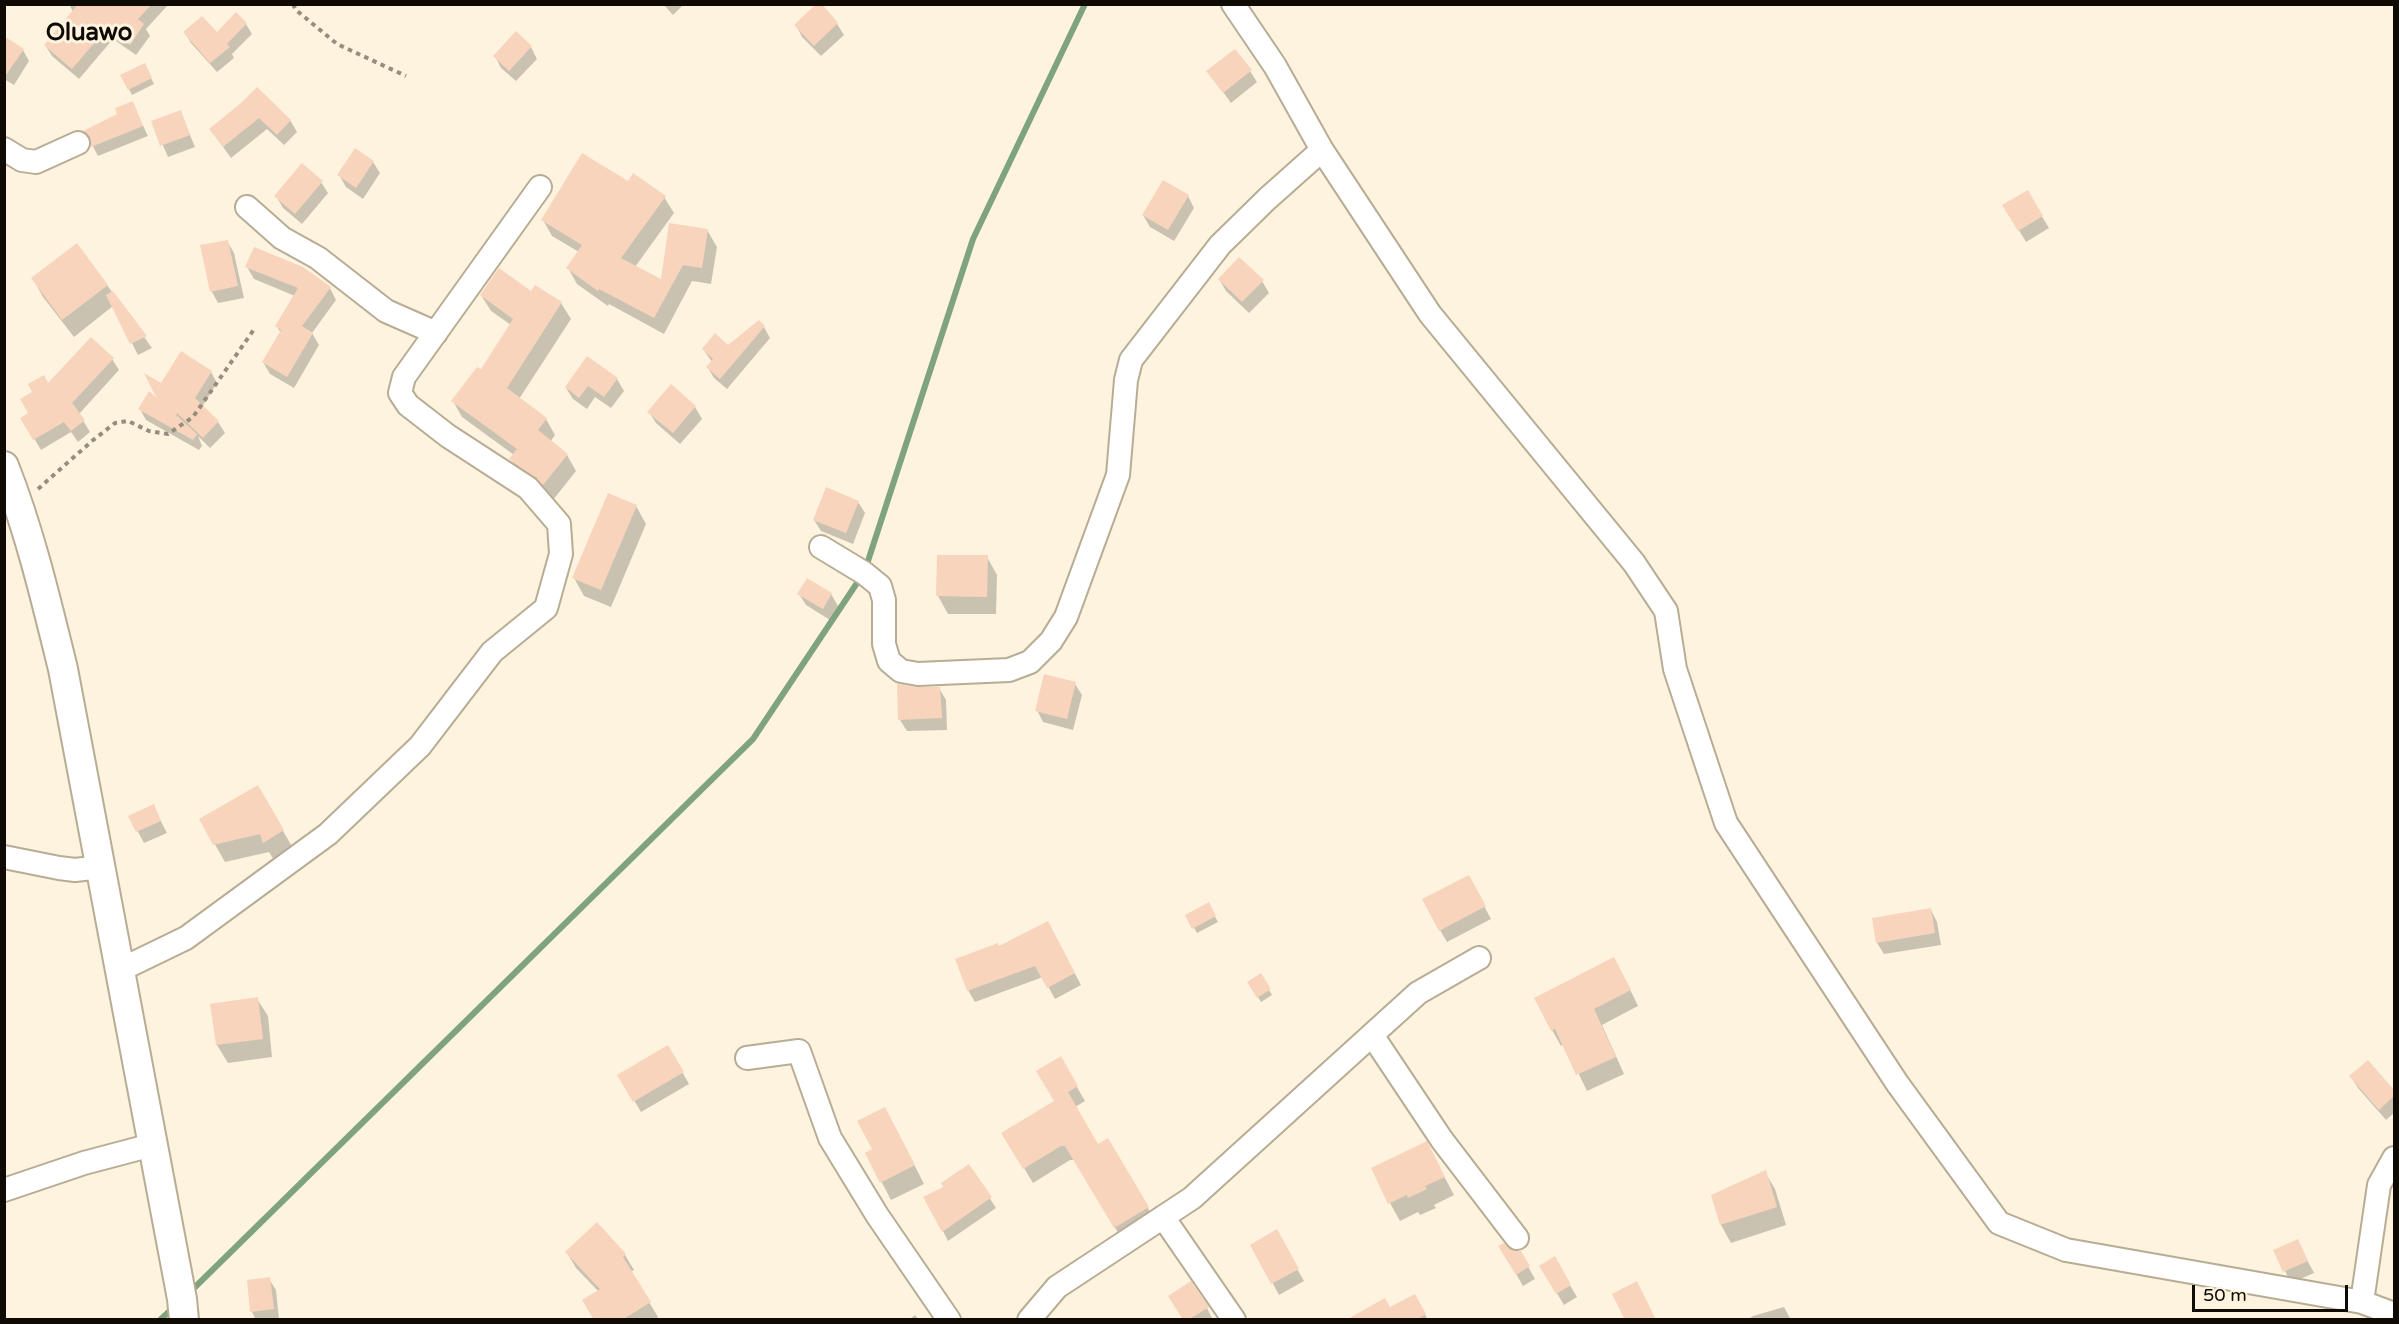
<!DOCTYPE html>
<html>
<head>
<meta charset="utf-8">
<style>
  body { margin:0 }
  #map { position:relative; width:2399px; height:1324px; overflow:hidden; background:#fdf3de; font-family:"Varela Round",sans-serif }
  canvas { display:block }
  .frame { position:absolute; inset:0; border:6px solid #0f0b04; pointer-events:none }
  .scale { position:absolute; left:2192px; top:1285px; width:156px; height:27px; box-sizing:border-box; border:3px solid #0f0b04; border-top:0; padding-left:8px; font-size:18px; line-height:21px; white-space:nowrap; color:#0f0b04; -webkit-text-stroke:4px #fdf3de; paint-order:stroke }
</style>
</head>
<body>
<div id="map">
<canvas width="2399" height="1324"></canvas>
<div class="frame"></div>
<div class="scale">50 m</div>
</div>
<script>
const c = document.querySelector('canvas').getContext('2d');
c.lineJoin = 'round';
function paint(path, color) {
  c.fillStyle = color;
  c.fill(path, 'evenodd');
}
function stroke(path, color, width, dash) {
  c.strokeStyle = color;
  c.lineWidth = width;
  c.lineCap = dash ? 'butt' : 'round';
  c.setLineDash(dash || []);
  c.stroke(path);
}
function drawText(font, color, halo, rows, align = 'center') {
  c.font = font + ' "Varela Round",sans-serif';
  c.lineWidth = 6;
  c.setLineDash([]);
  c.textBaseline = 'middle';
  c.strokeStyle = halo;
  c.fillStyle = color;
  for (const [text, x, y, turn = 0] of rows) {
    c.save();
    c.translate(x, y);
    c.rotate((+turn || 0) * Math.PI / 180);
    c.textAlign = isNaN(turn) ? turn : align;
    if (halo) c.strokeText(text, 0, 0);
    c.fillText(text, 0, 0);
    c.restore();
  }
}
paint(new Path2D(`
  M69,4H169L146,29L150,36L136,55L113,39L79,79L52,56L45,45L73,12Z
  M663,4H684L673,15Z
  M246,24L252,34L232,54L234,58L217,72L191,43L185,33L216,34Z
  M837,24L844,35L821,56L802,37L796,25Z
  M4,38L23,50L29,61L14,85L4,79Z
  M531,47L537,59L516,81L501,68L495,56Z
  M147,70L154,84L132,95L122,75Z
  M1208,71H1250L1257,82L1231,103Z
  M132,103L148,136L98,156L85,131L119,115Z
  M242,104L290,120L297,132L284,145L267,129L231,158L210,129Z
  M180,111L195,147L168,157L153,122Z
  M373,162L380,173L363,199L346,187L339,175Z
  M321,182L328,193L302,224L283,208L276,196Z
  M628,183L664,197L674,213L635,267L662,281L707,230L717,247L711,284L692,281L664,334L609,304L608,306L577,284L568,268L579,252L552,236L543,220Z
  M2027,192L2049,228L2026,242L2004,205Z
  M1188,196L1194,208L1174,241L1150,227L1143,215Z
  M227,241L234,253L244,298L218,303L212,292L202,247Z
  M247,267L330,288L336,300L312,333L319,345L294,388L270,374L263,362L281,333L277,327L295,296L254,279Z
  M33,279L107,285L152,348L138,355L113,306L74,337L43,297Z
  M1219,279L1262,281L1269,293L1249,313L1226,291Z
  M536,287L561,303L571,319L519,399L546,419L555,435L550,442L567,455L576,471L553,500L521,475L511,459L514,455L462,417L453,401L481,372L511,325L491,311L481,295L532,293Z
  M764,327L770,338L727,389L714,378L708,368L712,362L703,349L728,347Z
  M112,359L119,370L79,414L90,432L78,442L71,432L41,450L22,418L30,414L34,393Z
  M211,372L217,383L202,407L218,422L225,433L210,448L198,436L202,446L199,450L146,420L140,409L160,403L161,385Z
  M617,379L624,391L611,408L595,397L587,409L573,399L566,388Z
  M695,407L702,419L680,444L656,423L649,412Z
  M858,502L865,513L853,544L821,531L814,520Z
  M636,506L646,524L611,607L584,596L574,578Z
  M987,557L997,575L996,614H948L938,596Z
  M799,594H831L838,606L830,620L806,605Z
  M1075,684L1082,695L1073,730L1043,722L1037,710Z
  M939,688L946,700L947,730L907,731L900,720L916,689Z
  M257,787L293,848L274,860L269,852L225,862L201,820Z
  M153,806L167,833L144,843L130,817Z
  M1475,889L1491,919L1447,942L1440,930Z
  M1208,904L1218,922L1197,933L1187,915Z
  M1931,910L1937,922L1941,945L1884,954L1877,943Z
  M1054,934L1081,985L1055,999L1043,977L975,1002L968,990L999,948Z
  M1260,975L1272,995L1261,1002L1249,982Z
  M1623,975L1638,1006L1602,1025L1624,1074L1587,1091L1564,1044L1561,1046L1552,1030Z
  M257,999L268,1016L272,1057L228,1063L217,1045Z
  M668,1047L689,1084L641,1112L619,1075Z
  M1060,1058L1085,1101L1075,1107L1097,1146L1107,1140L1156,1222L1123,1241L1075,1160H1070L1033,1183L1003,1133L1056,1102Z
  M2368,1062L2394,1092V1113L2386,1120L2358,1088L2351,1077Z
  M895,1127L924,1184L891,1200L867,1154L874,1150Z
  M1436,1161L1454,1195L1434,1205L1436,1208L1420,1215L1418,1212L1400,1221L1390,1203Z
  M969,1166L996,1208L948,1241L943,1231L944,1187Z
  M1765,1172L1775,1189L1786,1225L1731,1243L1721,1225L1713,1196Z
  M1276,1232L1304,1281L1279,1295L1252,1245Z
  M2297,1241L2314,1273L2291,1283L2275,1251Z
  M1500,1246L1511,1252H1520L1535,1279L1523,1286Z
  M567,1253L625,1255L634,1270L631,1272L658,1317L655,1320H596L599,1292L576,1268Z
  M1554,1259L1577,1297L1564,1305L1541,1267Z
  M269,1279L276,1290L279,1320H256L252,1312Z
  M1415,1296L1428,1320H1361L1390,1309Z
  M1784,1307L1791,1320H1747L1753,1316Z
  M1207,1308L1213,1320H1184Z
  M915,1315L919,1320H909Z`), '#0003');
stroke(new Path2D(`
  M866,567L973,239L1085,4
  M189,1293L753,739L861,577
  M160,1320L175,1306`), '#80a37f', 6);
paint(new Path2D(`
  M78,4H152L138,19L144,24L130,45L107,28L72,69L44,45Z
  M816,4H822L838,23L814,46L794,25Z
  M236,12L247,23L227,44L230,47L210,63L183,32L202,16L217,32Z
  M516,31L532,46L509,71L493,56Z
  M4,36L24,49L4,78Z
  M1235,49L1252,70L1223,93L1206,71Z
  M145,63L152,78L128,90L120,75Z
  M257,87L291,120L277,135L259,118L223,147L209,129L241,103Z
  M133,101L143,126L91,147L90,137L83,131L117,114L115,108Z
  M181,110L190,135L160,146L151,121Z
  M355,148L374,161L356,188L337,175Z
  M582,153L628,181L633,173L666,196L621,258L661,279L669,223L708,229L702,268L683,265L654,318L599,289L598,291L566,268L582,245L541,220Z
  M302,163L323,181L295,214L274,196Z
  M1163,180L1189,195L1168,230L1142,215Z
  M2028,190L2043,216L2018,231L2002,205Z
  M228,240L238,286L210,292L200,245Z
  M77,243L108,285L62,320L31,278Z
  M254,247L303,267L331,287L302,326L313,333L287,377L262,362L281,330L275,326L298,288L245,267Z
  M1239,257L1264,280L1242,302L1218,279Z
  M499,268L531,291L535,285L562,302L507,388L547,418L538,430L568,454L543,485L509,459L517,449L451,401L477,367L481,369L513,319L480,295Z
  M113,291L147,336L130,344L106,295Z
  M759,320L765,326L720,379L706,367L713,359L702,349L715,333L728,345Z
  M91,337L114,358L72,403L85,420L71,431L64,422L33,440L20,418L28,413L20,399L32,392L28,384L44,375L48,383Z
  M181,351L212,371L195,398L219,421L203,438L177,413L176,415L197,434L193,440L138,409L149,391L156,397L144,373L161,383Z
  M587,356L618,378L604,397L588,386L579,398L565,387Z
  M671,384L696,406L673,433L647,412Z
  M826,487L859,501L846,533L813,520Z
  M608,493L637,505L601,590L572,578Z
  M937,555H988L987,597L936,596Z
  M807,578L832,593L823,609L797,594Z
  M1044,674L1076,682L1067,719L1035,711Z
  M897,684L916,687H940L942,718L898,720Z
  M258,785L284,830L263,843L260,834L213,845L199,819Z
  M154,804L161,821L136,832L128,816Z
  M1469,875L1486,906L1439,931L1422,899Z
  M1209,902L1216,916L1192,929L1185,915Z
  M1931,908L1935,933L1876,943L1872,918Z
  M1048,921L1075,973L1047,988L1035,966L967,991L955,959L998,943L999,946Z
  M1614,957L1631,990L1594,1009L1616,1057L1576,1075L1555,1029L1551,1031L1534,998Z
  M1261,973L1271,989L1257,998L1247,982Z
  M258,997L263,1039L216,1045L210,1004Z
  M668,1045L684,1072L633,1102L617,1075Z
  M1061,1056L1078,1086L1068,1092L1098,1144L1108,1138L1149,1207L1114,1228L1065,1146H1061L1023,1169L1001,1133L1054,1101L1036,1071Z
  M2368,1060L2394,1090V1096L2379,1110L2349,1076Z
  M885,1107L915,1165L880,1183L865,1153L872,1149L857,1121Z
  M1427,1141L1445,1177L1425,1186L1427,1189L1408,1198L1407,1195L1388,1204L1371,1168Z
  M969,1164L992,1197L942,1232L923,1197L943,1187L941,1183Z
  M1766,1170L1777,1207L1720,1225L1711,1195Z
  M597,1222L626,1254L623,1257L651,1302L622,1320H594L582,1300L600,1289L565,1252Z
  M1277,1229L1299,1269L1271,1284L1250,1245Z
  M2298,1239L2308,1261L2283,1272L2273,1250Z
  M1504,1243L1511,1250L1521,1251L1530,1266L1516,1275L1498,1246Z
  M1555,1256L1571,1285L1556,1294L1539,1266Z
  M270,1277L274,1309L250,1312L247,1280Z
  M1191,1281L1209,1307L1188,1320H1183L1168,1296Z
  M1637,1281L1656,1320H1625L1612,1294Z
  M1415,1294L1426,1314L1416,1320H1346L1385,1298L1390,1307Z`), '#f8d4bd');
const minor = new Path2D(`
  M1233,4L1275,66L1322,150L1430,314L1634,563L1666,611L1675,669L1726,823L1897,1083L1999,1223L2066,1250L2362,1302L2394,1314
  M4,149L22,160L36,162L78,143
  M247,207L282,238L318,258L386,311L436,333
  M821,547L864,573L880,586L884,600V644L889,661L901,671L918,674L1009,670L1030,662L1051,641L1066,617L1118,475L1126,380L1131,360L1220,245L1267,199L1322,150
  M4,857L59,868L75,870L101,867
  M120,970L186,938L328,834L420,746L492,652L546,608L561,554L559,524L528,488L448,436L408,405L400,393L404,377L540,187
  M1372,1035L1442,1140L1517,1238
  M747,1058L799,1051L830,1138L877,1215L949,1320
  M4,1190L84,1163L152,1145
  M1163,1217L1234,1320
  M2362,1302L2379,1185L2394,1158
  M1029,1320L1057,1287L1192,1198L1418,993L1479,958`);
const major = new Path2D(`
  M4,466C30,532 46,600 63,669L182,1299L184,1320`);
stroke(minor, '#b8ac94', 26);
stroke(major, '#b8ac94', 32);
stroke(new Path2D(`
  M293,4L296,10L337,44L406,76
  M38,489L92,441L115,423L128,421L149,431L168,434L193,417L255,328`), '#958e7f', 4, [4.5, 4.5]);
stroke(minor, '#fff', 22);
stroke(major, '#fff', 28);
drawText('bold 24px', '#0f0b04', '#fdf3de', [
  ["Oluawo",89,34]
]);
</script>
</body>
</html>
